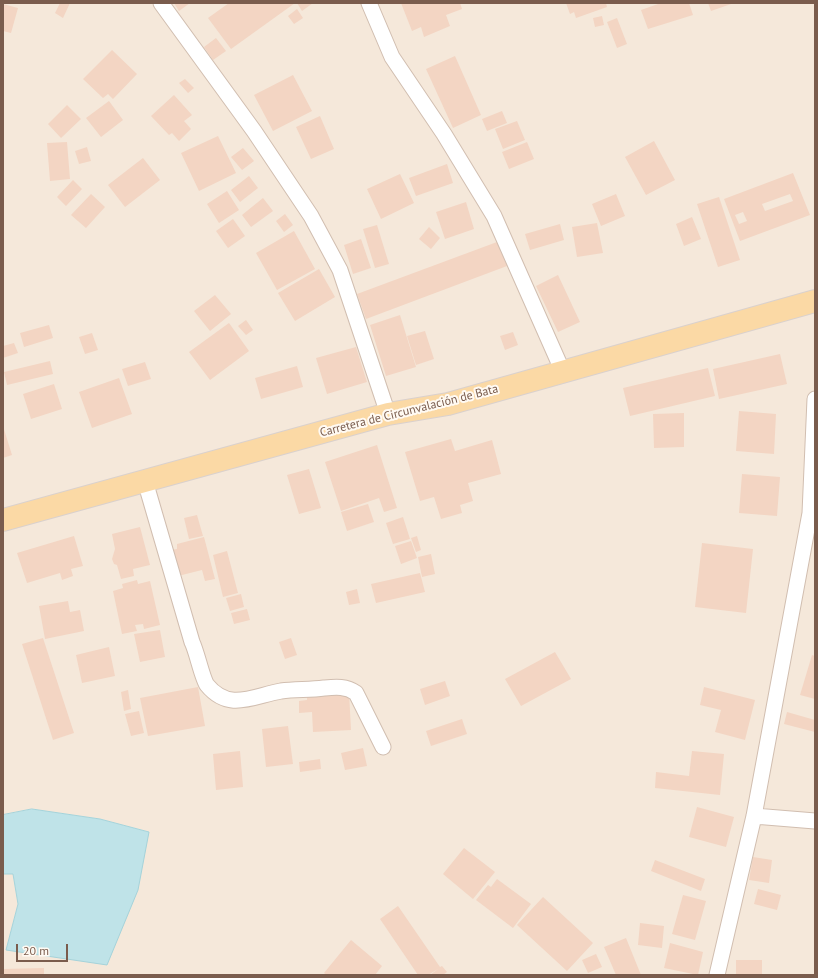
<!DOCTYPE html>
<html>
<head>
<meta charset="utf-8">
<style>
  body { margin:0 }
  #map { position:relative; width:818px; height:978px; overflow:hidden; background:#fdf6ec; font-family:"PT Sans",sans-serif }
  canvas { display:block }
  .frame { position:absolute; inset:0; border:4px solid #7a5c4d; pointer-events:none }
  .scale { position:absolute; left:16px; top:944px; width:52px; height:18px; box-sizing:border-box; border:2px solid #7a5c4d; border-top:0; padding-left:5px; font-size:12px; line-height:14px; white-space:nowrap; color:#7a5c4d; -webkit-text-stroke:3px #fffaf3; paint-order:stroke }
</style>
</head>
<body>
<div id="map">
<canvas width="818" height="978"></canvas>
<div class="frame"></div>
<div class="scale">20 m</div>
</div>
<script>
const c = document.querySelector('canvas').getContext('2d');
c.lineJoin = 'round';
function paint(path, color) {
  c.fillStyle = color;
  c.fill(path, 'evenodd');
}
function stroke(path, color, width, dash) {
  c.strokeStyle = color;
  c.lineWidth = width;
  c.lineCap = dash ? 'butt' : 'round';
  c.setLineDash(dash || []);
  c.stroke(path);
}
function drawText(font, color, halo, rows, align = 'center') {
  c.font = font + ' "PT Sans",sans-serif';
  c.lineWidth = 4;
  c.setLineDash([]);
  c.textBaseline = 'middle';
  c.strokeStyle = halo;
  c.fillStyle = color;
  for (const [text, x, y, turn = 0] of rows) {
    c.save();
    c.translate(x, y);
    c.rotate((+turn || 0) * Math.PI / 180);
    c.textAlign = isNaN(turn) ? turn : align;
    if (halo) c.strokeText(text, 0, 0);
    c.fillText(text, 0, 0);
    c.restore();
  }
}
paint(new Path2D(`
  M3,3H815V975H3V874H13L18,904L6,950L149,832L100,819L32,809L3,815Z`), '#f5e8da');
const water = new Path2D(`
  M32,809L100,819L149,832L138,890L107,965L6,950L18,904L13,874H3V815Z`);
paint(water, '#bfe3e8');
stroke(water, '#a5d3da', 1);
paint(new Path2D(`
  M60,3H70L63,18L55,13Z
  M174,3H190L179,11Z
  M229,3H295L231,49L208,18Z
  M297,3H313L302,11Z
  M401,3H460L462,9L446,15L450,26L424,37L421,27L412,31Z
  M566,3H606L607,7L576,18L574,12L570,14Z
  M661,3H689L693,15L648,29L641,10Z
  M708,3H734L711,11Z
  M3,4L18,8L11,33L3,31Z
  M297,9L303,18L294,24L288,16Z
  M602,16L604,25L595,27L593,18Z
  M617,18L627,44L617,48L607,22Z
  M216,38L226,51L213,60L204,47Z
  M112,50L137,74L113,99L108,94L103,98L83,79Z
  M455,56L481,115L453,128L426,69Z
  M293,75L312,111L273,131L254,95Z
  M185,79L194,88L188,93L179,83Z
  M174,95L192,115L184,121L191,129L179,141L172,133L169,135L151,116Z
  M109,101L123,120L101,137L86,118Z
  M67,105L81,119L61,138L48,124Z
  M502,111L507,123L487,131L482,119Z
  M320,116L334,149L311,159L296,127Z
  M517,121L525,140L503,149L495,129Z
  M218,136L236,173L199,191L181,153Z
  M654,141L675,180L646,195L625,157Z
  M67,142L70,179L50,181L47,143Z
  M527,142L534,159L509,169L502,152Z
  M87,147L91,161L79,164L75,151Z
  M243,148L254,161L242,170L231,157Z
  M143,158L160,180L125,207L108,185Z
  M447,164L453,183L416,196L409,178Z
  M793,173L810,215L740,241L724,199ZM790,194L793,201L765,211L762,204ZM743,212L747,221L739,224L735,215Z
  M400,174L414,203L381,219L367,189Z
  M249,176L258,188L240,202L231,190Z
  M73,180L82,189L66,206L57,197Z
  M227,191L239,210L219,223L207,204Z
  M91,194L105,207L86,228L71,215Z
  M616,194L625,216L601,226L592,204Z
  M719,197L740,260L718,267L697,204Z
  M263,198L273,211L251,227L242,215Z
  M466,202L474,229L445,239L436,212Z
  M285,214L293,225L284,232L276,221Z
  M692,217L701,239L684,246L676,224Z
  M233,219L245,236L228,248L216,231Z
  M597,223L603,253L577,257L572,227Z
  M560,224L564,240L530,250L525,234Z
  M377,225L389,264L375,268L363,229Z
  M429,227L440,238L431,249L419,239Z
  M294,231L315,269L277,290L256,253Z
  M361,239L371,268L353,274L344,245Z
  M497,242L507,266L366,319L357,294Z
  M319,269L335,297L295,321L278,293Z
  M558,275L580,322L558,332L536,286Z
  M215,295L231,314L210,331L194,311Z
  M400,315L416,367L386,376L370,325Z
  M246,320L253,330L246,335L238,326Z
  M229,323L249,351L210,380L189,352Z
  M49,325L53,338L24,347L20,333Z
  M425,331L434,359L416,365L407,336Z
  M513,332L518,345L505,350L500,336Z
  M92,333L98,350L85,354L79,337Z
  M14,343L18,353L3,358V346Z
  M356,347L367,382L327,394L316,358Z
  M780,354L787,384L719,399L713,369Z
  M50,361L53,374L7,385L4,372Z
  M145,362L151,379L128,386L122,369Z
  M297,366L303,387L261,399L255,378Z
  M708,368L715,396L630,416L623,388Z
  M119,378L132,414L92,428L79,392Z
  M54,384L62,409L31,419L23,394Z
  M739,411L776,414L774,454L736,451Z
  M684,413V447L654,448L653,414Z
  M3,426L12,455L3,458Z
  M451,439L455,451L492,440L501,474L468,483L473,501L460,505L462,513L441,519L434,497L420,501L405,452Z
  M377,445L397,508L384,512L379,498L341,511L325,462Z
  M309,469L321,508L299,514L287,475Z
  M742,474L780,477L777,516L739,513Z
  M368,504L374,522L347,531L341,512Z
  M197,515L203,536L189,539L184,518Z
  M403,517L410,539L393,544L386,523Z
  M140,527L150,565L133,569L134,576L121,579L117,565L114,564L112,559L115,549L112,534Z
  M74,536L83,566L71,569L73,576L62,580L60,573L27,583L17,553Z
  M417,536L421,550L416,552L411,538Z
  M204,537L215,579L205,581L202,570L178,576L171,550L177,549V544Z
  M411,541L417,558L401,564L395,546Z
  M702,543L753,549L746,613L695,607Z
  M227,551L238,593L223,597L213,555Z
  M431,554L435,574L422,577L418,557Z
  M420,573L425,592L376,603L371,584Z
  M137,580L138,584L150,581L160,625L144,629L143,624L135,625L137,631L122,634L113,591L123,588L122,584Z
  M357,589L360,603L349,605L346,592Z
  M241,594L244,607L230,611L226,598Z
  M68,601L70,612L80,610L84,631L45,639L39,606Z
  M247,609L250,620L234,624L231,613Z
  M160,630L165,657L140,662L134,634Z
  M43,638L74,733L53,740L22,644Z
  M291,638L297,655L285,659L279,642Z
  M109,647L115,676L82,683L76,655Z
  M555,652L571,679L521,706L505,679Z
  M812,655L815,656V699L800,695Z
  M445,681L450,696L425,705L420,689Z
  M198,687L205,726L148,736L140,698Z
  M704,687L755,700L745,740L715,732L721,710L700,705Z
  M128,690L131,709L124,711L121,692Z
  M349,692L351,730L313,732L312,712L299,713V701L307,700V694Z
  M139,711L144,733L131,736L125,714Z
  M787,712L815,720V732L784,724Z
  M462,719L467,734L431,746L426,731Z
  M288,726L293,764L266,767L262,729Z
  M363,748L367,766L345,770L341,753Z
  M240,751L243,787L216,790L213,754Z
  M692,751L724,754L720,795L655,788L656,772L689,776Z
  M320,759L321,769L300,772L299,762Z
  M697,807L734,817L726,847L689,837Z
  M464,848L495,872L473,899L443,874Z
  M753,857L772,860L769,883L749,880Z
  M655,860L705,879L701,891L651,871Z
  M497,879L531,904L513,928L476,900L488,885L491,887Z
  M758,889L781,895L777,910L754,904Z
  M683,895L706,901L695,940L672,934Z
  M543,897L593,943L567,971L517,925Z
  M398,906L440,967L442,966L447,972L443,975H430L438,969L428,975H418L380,919Z
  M640,923L664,926L662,948L638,945Z
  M626,938L641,975H616L604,947Z
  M351,940L382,966L375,975H326L324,973Z
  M670,943L703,952L698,975L664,968Z
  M596,954L602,967L588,973L582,960Z
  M736,960H762V975H736Z
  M44,968V975H3V969Z`), '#f3d5c3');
const minor = new Path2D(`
  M161,3L254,131L311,216L340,270L388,414
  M369,3L392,57L444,134L494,216L563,372
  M145,481L192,642C197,652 202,678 207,685C229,712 253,696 281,691C295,689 310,690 324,688C336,687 346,686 356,693L383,747
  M754,816L815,821
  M717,975L754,816L810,513L815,399`);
const primary = new Path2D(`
  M3,520L388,414L448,404L815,301`);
stroke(minor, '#d1beb0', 17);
stroke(primary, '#dad1cd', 24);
stroke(minor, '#fff', 15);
stroke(primary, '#fbd9a5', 22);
drawText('12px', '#7a5c4d', '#fffaf3', [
  ["Carretera de Circunvalación de Bata",409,411,-14]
]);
</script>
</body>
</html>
